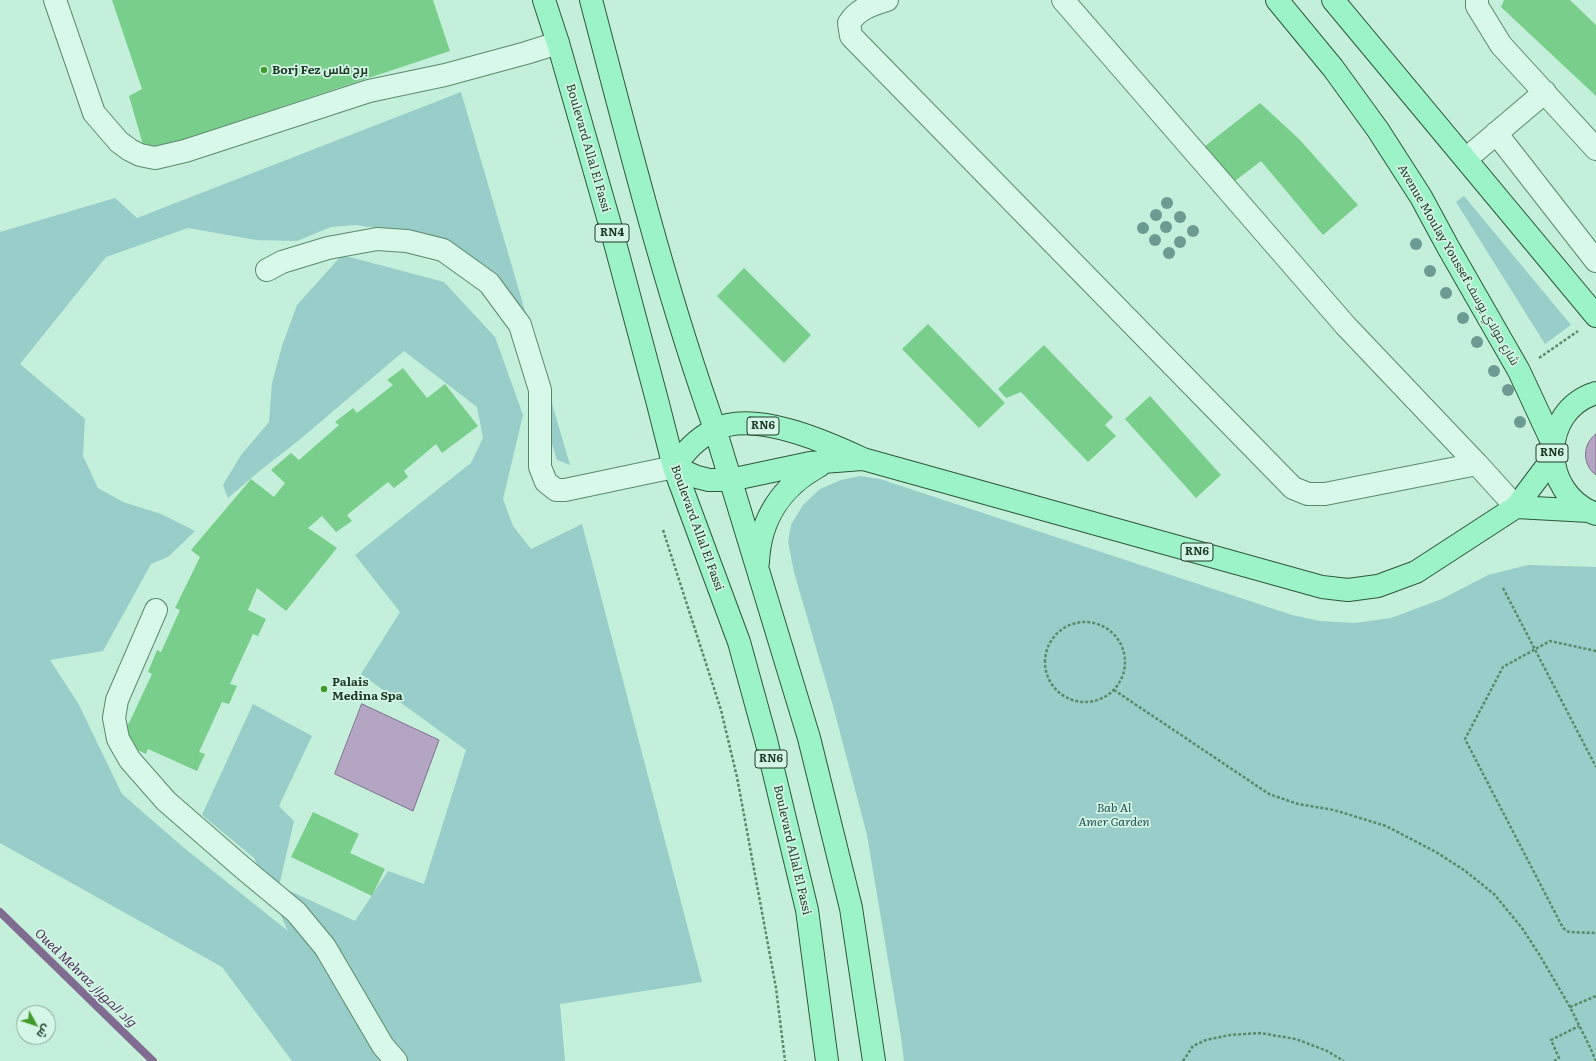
<!DOCTYPE html>
<html>
<head>
<meta charset="utf-8">
<style>
  body { margin:0 }
  #map { position:relative; width:1596px; height:1061px; overflow:hidden; background:#c4efda; font-family:Literata,Cairo,serif }
  canvas { display:block }
  .north { position:absolute; left:16px; top:1005px; width:40px; height:40px; box-sizing:border-box; background:#d4f6e6; border:1px solid #8bab99; border-radius:50%; rotate:130deg; font-size:11px; font-weight:700; line-height:16px; text-align:center; color:#1e3a26 }
  .north::after { content:''; display:block; margin:auto; width:14px; height:18px; background:#3f9a29; clip-path:polygon(50% 0,100% 100%,50% 72%,0 100%) }
</style>
</head>
<body>
<div id="map">
<canvas width="1596" height="1061"></canvas>
<div class="north">ش</div>
</div>
<script>
const c = document.querySelector('canvas').getContext('2d');
c.lineJoin = 'round';
function paint(path, color) {
  c.fillStyle = color;
  c.fill(path, 'evenodd');
}
function stroke(path, color, width, dash) {
  c.strokeStyle = color;
  c.lineWidth = width;
  c.lineCap = dash ? 'butt' : 'round';
  c.setLineDash(dash || []);
  c.stroke(path);
}
function drawText(font, color, halo, rows, align = 'center') {
  c.font = font + ' Literata,Cairo,serif';
  c.lineWidth = 3.5;
  c.setLineDash([]);
  c.textBaseline = 'middle';
  c.strokeStyle = halo;
  c.fillStyle = color;
  for (const [text, x, y, turn = 0] of rows) {
    c.save();
    c.translate(x, y);
    c.rotate((+turn || 0) * Math.PI / 180);
    c.textAlign = isNaN(turn) ? turn : align;
    if (halo) c.strokeText(text, 0, 0);
    c.fillText(text, 0, 0);
    c.restore();
  }
}
paint(new Path2D(`
  M461,92L570,465L557,460L503,285L430,236L356,225L331,227L297,241L256,240L188,228L106,257L20,364L85,419L83,456L98,488L123,502L161,514L195,531L168,557L151,564L103,651L50,660L78,703L122,794L183,847L288,931L254,858L202,815L253,704L312,736L279,806L294,821L279,886L355,921L388,871L424,884L466,750L361,674L400,612L355,555L471,463L483,438L477,407L404,351L298,441L262,469L228,498L223,485L241,455L269,422L272,383L282,346L297,305L342,255L444,282L495,337L523,415L503,499L513,526L531,549L582,524L702,982L560,1004L565,1061H292L222,967L0,843V232L115,198L137,218Z
  M1464,196L1571,325L1545,344L1456,202Z
  M860,476L880,479L1292,615L1320,621L1355,623L1391,618L1442,599L1488,575L1528,565L1596,567V1061H904L901,1037L867,835L833,706L794,572L788,542L791,525L803,505L820,489L841,480Z`), '#98cdc9');
const water = new Path2D(`
  M1596,434V475C1582,465 1582,444 1596,434Z
  M362,704L439,740L413,811L335,774Z`);
paint(water, '#b4a6c2');
stroke(water, '#816c91', 1);
stroke(new Path2D(`
  M0,912L153,1061`), '#816c91', 8);
paint(new Path2D(`
  M112,0H433L450,51L145,152L129,96L142,89Z
  M1504,0H1570L1596,25V96L1501,7Z
  M1260,103L1299,139L1358,205L1323,235L1261,161L1231,184L1200,150Z
  M744,268L811,335L784,363L717,296Z
  M928,324L1005,403L979,428L902,349Z
  M1044,345L1113,417L1105,425L1116,436L1088,462L1021,392L1006,398L998,389Z
  M403,368L427,398L445,384L478,426L442,453L436,444L404,471L408,477L394,488L388,482L347,515L352,521L336,532L322,516L308,528L337,548L286,611L257,588L248,610L266,619L258,636L253,634L230,684L237,686L229,704L222,702L199,752L205,754L197,771L148,749L146,754L121,742L124,726L129,723L152,674L148,672L157,650L161,652L180,610L175,608L200,557L191,550L251,479L274,497L285,483L271,470L291,453L299,460L339,425L335,422L353,408L357,413L393,385L387,380Z
  M1150,396L1221,475L1196,498L1125,419Z
  M313,812L359,834L350,853L385,869L372,896L291,857Z`), '#79ce8c');
const minor = new Path2D(`
  M55,0L94,113L119,142L130,150L140,155L155,158L185,151L369,91L445,75L526,53L558,43
  M887,0C871,5 858,9 849,23L851,36L1293,488L1308,494H1325L1477,464
  M1063,0L1345,325L1477,464L1516,507
  M1477,0V6L1501,45L1596,149
  M1496,133L1596,261
  M1466,159L1545,92
  M267,270L282,262L328,248L377,239L407,241L443,250L489,283L520,325L540,390V467L546,482L556,490H565L674,467
  M156,610L117,700L114,718L118,739L130,760L166,801L243,868L296,912L325,947L383,1046L396,1061`);
const major = new Path2D(`
  M544,0L558,43L611,228L657,400L674,467L739,642L766,740L807,910L827,1061
  M591,0C629,144 665,289 715,429L809,738L851,908L874,1061
  M1277,0L1333,68L1378,130L1421,197L1448,247L1519,371L1553,444
  M1333,0L1596,316
  M1596,393C1538,411 1540,494 1596,514
  M674,467C685,452 696,439 714,430C753,409 827,442 863,459L1322,587L1348,590L1378,586L1416,572L1516,507L1552,459
  M674,467L697,477L709,480H730L810,463L862,459
  M1516,507L1589,511
  M758,562C760,519 782,486 819,466`);
stroke(minor, '#5a8a6a', 24);
stroke(major, '#2e583a', 24);
stroke(new Path2D(`
  M1539,358L1578,331
  M663,530L721,710L737,777L776,988L785,1061
  M1503,588L1596,767
  M1045 662a40 40 0 1 1 80 0a40 40 0 1 1-80 0Z
  M1596,651L1550,641L1503,667L1465,739L1563,928L1569,932L1596,933
  M1114,690L1269,794L1298,804L1334,810L1386,826L1436,852L1464,870L1494,894L1522,928L1539,954L1570,1007L1588,1043L1596,1061
  M1570,1007L1596,996
  M1183,1061L1193,1046L1206,1040L1230,1035L1260,1033L1296,1039L1327,1051L1344,1061
  M1554,1061L1559,1058L1551,1040L1579,1026`), '#5a8a6a', 2.5, [3, 2]);
stroke(minor, '#d8f9e9', 22);
stroke(major, '#9cf3c7', 22);
c.fillStyle = '#6d9a92';
for (const [x, y] of [
  [1167,203],
  [1156,215],
  [1180,217],
  [1166,227],
  [1143,228],
  [1193,231],
  [1155,240],
  [1180,242],
  [1416,244],
  [1169,253],
  [1430,271],
  [1446,293],
  [1463,318],
  [1477,342],
  [1494,371],
  [1508,390],
  [1520,422]
]) {
  c.beginPath();
  c.arc(x, y, 6, 0, 2 * Math.PI);
  c.fill();
}
for (const [x, y, r, color] of [
  [264,70,4,"#3f9a29"],
  [324,689,4,"#3f9a29"]
]) {
  const dot = new Path2D();
  dot.arc(x, y, r, 0, 2 * Math.PI);
  c.fillStyle = color;
  c.fill(dot);
  stroke(dot, '#d4f6e6', 1.5);
}
for (const [x, y, w] of [
  [612,233,34],
  [763,426,32],
  [1552,453,32],
  [1197,552,32],
  [771,759,32]
]) {
  const box = new Path2D();
  box.roundRect(x - w / 2, y - 9, w, 18, 3);
  c.fillStyle = '#d4f6e6';
  c.fill(box);
  stroke(box, '#1e3a26', 1);
}
drawText('bold 11px', '#1e3a26', null, [
  ["RN4",612,233],
  ["RN6",763,426],
  ["RN6",1552,453],
  ["RN6",1197,552],
  ["RN6",771,759]
]);
drawText('bold 12px', '#1e3a26', '#d4f6e6', [
  ["Borj Fez برج فاس",272,70],
  ["Palais",332,682],
  ["Medina Spa",332,696]
], 'left');
drawText('12px', '#1e3a26', '#d4f6e6', [
  ["Boulevard Allal El Fassi",588,148,74],
  ["Avenue Moulay Youssef شارع مولاي يوسف",1458,265,60],
  ["Boulevard Allal El Fassi",697,528,70],
  ["Boulevard Allal El Fassi",792,850,77]
]);
drawText('italic 12px', '#255457', '#d4f6e6', [
  ["Bab Al",1114,808],
  ["Amer Garden",1114,822]
]);
drawText('italic 13px', '#4e2d5a', '#d4f6e6', [
  ["Oued Mehraz واد المهراز",85,978,44]
]);
</script>
</body>
</html>
